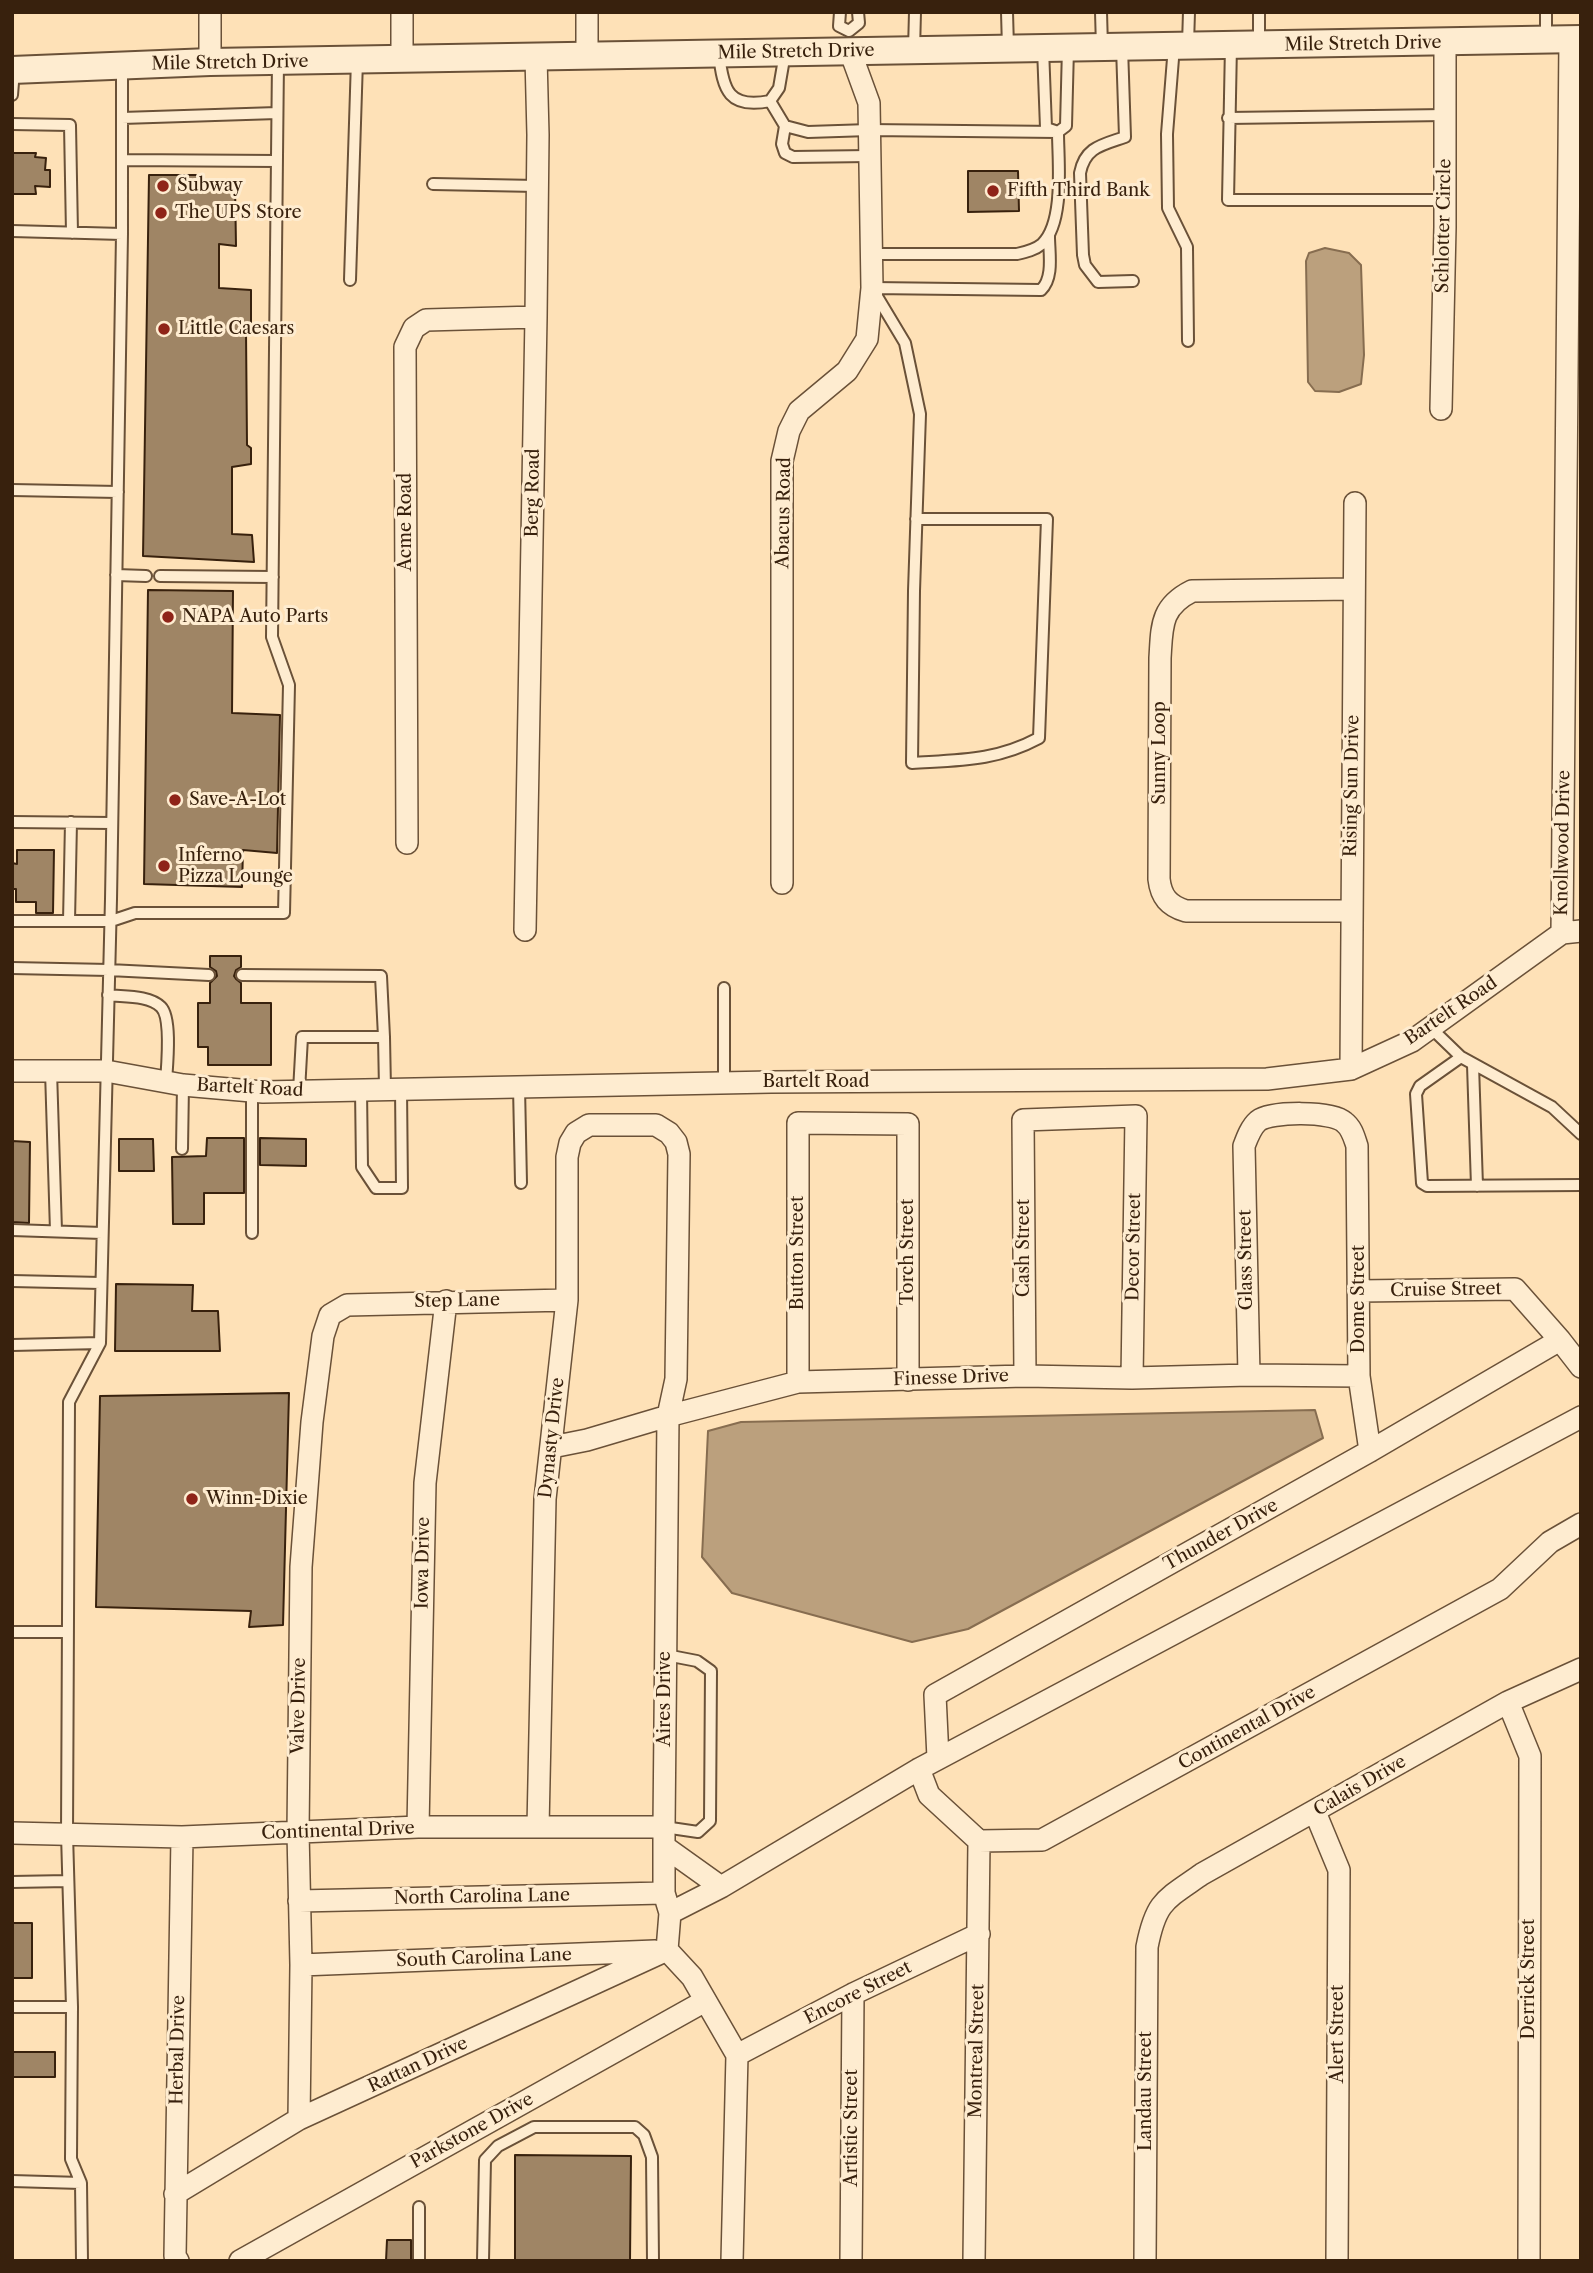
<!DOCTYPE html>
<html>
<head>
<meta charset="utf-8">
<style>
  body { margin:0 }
  #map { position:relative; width:1593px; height:2273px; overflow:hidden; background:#fee1b7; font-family:"Libre Caslon Text",serif }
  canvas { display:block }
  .frame { position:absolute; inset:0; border:14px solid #38210d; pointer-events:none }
</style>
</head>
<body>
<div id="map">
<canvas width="1593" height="2273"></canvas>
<div class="frame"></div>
</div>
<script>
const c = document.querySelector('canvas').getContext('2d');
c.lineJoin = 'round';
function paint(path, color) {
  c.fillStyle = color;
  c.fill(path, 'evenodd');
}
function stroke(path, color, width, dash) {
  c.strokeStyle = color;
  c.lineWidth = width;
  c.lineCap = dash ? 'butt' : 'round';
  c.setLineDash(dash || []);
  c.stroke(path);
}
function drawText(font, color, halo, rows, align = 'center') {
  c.font = font + ' "Libre Caslon Text",serif';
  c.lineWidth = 6;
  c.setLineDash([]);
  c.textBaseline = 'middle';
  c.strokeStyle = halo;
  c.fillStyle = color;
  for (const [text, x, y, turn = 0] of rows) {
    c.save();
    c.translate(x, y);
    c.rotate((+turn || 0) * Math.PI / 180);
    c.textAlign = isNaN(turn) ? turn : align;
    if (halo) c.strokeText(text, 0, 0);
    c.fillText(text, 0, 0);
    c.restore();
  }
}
const water = new Path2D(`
  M1325,248L1349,253L1361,265L1364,355L1361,384L1339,392L1315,391L1308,382L1306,261L1309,253Z
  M1315,1410L1323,1438L968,1629L912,1642L732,1593L702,1557L708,1431L741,1422Z`);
paint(water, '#bba07d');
stroke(water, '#876d50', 2);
const building = new Path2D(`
  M12,153H36L35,157L46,158L45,170H50V187L35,186L36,194H12Z
  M968,171H1018L1019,211L968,212Z
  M149,175H203L204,184H235L236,246L219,244V288L251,290V331H246L247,445L251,448V464L232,467V534L252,535L254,562L143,556Z
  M148,590L233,591L232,713L280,715L277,853L243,850L242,887L144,884Z
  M17,850H54L53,913H36V902H16V889H12V863L17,864Z
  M210,956H241V967L236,970L234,976L236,979L241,983V1003H271V1065H208V1047H198V1003H210V983L217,976L216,971L210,967Z
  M207,1138H244V1193H204V1224H173L172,1157L206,1156Z
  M260,1138L306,1139V1166L260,1165Z
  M119,1139H153L154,1171H119Z
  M12,1141L30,1142L29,1223L12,1222Z
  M116,1284L193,1285L192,1311H218L220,1351H115Z
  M289,1393L283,1625L249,1627L251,1611L96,1607L100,1396Z
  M12,1923H32V1978H12Z
  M12,2052H55V2077H12Z
  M515,2155L631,2156L630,2261H515Z
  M387,2240H411V2261H386Z`);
paint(building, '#9f8565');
stroke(building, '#38210d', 2);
const service = new Path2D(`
  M840,12L839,26L849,31
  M1007,12L1008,48
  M1101,12L1102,47
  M1259,12V45
  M849,31L859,23L858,12
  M1546,40V12
  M1188,44L1189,12
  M1231,45L1228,200H1445
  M1174,46L1167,134L1168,208L1187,247L1188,341
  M1122,47L1125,137C1102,145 1085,147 1080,173L1083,255L1085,265L1098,282L1133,281
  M1043,48L1046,128L1058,132L1066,126L1068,48
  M914,50L915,12
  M719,54C723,91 729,109 770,101L779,88L785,53
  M12,95L14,70
  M770,101L785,126L808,132L869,130L1058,132C1058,161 1065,222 1042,244C1035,250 1026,252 1017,254H871
  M122,118L277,113
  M1228,118L1445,115
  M12,124L70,125L72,233
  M785,126L782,144L785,153L793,157L869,156
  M122,160L277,161
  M433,184L537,186
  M12,231L122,234
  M350,280L357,60
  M872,288L1041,290C1054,278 1049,253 1049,236
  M875,293L905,343L920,414L914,591L912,763C960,760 996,761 1039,738L1047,519H916
  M12,490L118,492
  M116,575L146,576
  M160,576L273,577
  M12,822L112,823
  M12,921H111L135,913H284L289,685L272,637L278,61
  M69,921L71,822
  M12,968L109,970L209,975
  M242,975L381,976L384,1037H302L299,1091
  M108,995C123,997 149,995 161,1007C172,1018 167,1066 166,1082
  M1431,1028L1461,1057L1552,1107L1581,1134
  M384,1037L385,1089
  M1461,1057L1420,1086L1416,1094L1422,1183L1427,1186L1581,1185
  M1473,1065L1477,1186
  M51,1071L56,1231
  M724,1083V988
  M519,1087L521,1183
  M361,1090L362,1167L376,1188H402L401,1089
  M252,1091V1233
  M182,1149L183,1085
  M12,1230L102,1233
  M12,1281L101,1283
  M12,1345L100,1343
  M12,1632H68
  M664,1827L698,1832L710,1821L711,1671L697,1661L666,1655
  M12,1882L68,1881
  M12,2007H72L71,2159L81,2183
  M72,2007L67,1834L69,1402L100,1343L111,899L122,234V66
  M12,2181L81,2183L82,2261
  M419,2261V2207
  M483,2261L485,2160L498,2146L534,2127H635L644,2135L652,2157L653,2261`);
const minor = new Path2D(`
  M210,12V62
  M402,12V59
  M587,57V12
  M1441,409L1445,227V43
  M407,843L405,347L414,328L426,320L536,317
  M782,883V461L789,431L799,411L847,371L867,339L872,288L869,103L850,51
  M1351,911H1186C1169,906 1161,897 1159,879L1160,658C1162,627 1160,607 1192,591L1354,589
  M525,930L536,317L538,135L536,57
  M1562,933L1570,39
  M1351,1069L1355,503
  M12,1071H106L183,1085L263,1092L771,1082L1267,1079L1351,1069L1412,1041L1562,933L1581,931
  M1359,1291L1515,1289L1560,1340L1581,1367
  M1249,1375L1244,1146C1247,1138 1251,1127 1258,1121C1271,1111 1332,1111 1344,1122C1352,1128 1354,1137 1357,1146L1359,1376L1370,1451
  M1025,1376L1023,1120L1136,1116L1132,1378
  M798,1382V1123L908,1124V1380
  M552,1447L587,1440L668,1416L798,1382L1025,1376L1132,1378L1249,1375L1359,1376
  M1508,1702L1530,1756L1529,2261
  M938,1758L935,1695L1370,1451L1560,1340
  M919,1769L929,1795L979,1841L1042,1840L1500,1589L1550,1542L1581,1524
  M1315,1812L1339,1870L1337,2261
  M418,1827L425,1483L446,1301
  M538,1827L545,1499L567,1300V1157L570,1143L576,1133L589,1125H656L669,1133L676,1142L679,1154L676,1379L668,1416L664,1827V1893L670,1913L667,1950L692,1977L737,2055L732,2261
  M12,1833L182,1837L418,1827H664
  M665,1847L721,1887
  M299,1901L664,1893
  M670,1913L721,1887L919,1769L1581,1417
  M301,1965L655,1951
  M737,2055L853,1994L979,1934
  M299,2119L301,1965L298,1832L301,1567L312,1422L323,1336L330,1315L347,1305L567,1300
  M175,2194L299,2119L667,1950
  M178,2261L175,2256L182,1837
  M240,2261L705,2001
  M851,2261L853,1994
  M974,2261L979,1841
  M1145,2261L1147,1947C1156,1901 1165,1900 1202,1874L1508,1702L1581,1669`);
const tertiary = new Path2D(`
  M12,70L210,62L1581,39`);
stroke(service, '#6a5138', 14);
stroke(minor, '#6a5138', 24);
stroke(tertiary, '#6a5138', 30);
stroke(service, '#feecd0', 10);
stroke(minor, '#feecd0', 21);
stroke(tertiary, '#feecd0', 26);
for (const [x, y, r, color] of [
  [163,186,7,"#8f2418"],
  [993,191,7,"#8f2418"],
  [161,213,7,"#8f2418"],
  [164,329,7,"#8f2418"],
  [168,617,7,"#8f2418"],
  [175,800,7,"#8f2418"],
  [164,866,7,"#8f2418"],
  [192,1499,7,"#8f2418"]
]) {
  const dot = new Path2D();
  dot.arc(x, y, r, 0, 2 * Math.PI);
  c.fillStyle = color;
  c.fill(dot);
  stroke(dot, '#feecd0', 2.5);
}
drawText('18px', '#38210d', '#feecd0', [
  ["Mile Stretch Drive",1363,44,-1],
  ["Mile Stretch Drive",796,52,-1],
  ["Mile Stretch Drive",230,63,-1],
  ["Schlotter Circle",1444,226,-89],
  ["Berg Road",533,493,-89],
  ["Abacus Road",784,513,-89],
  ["Acme Road",406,522,-90],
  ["Sunny Loop",1160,753,-90],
  ["Rising Sun Drive",1352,786,-89],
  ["Knollwood Drive",1563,843,-89],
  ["Bartelt Road",1451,1011,-34],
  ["Bartelt Road",816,1082],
  ["Bartelt Road",250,1088,3],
  ["Decor Street",1134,1247,-89],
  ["Cash Street",1024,1248,-90],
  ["Torch Street",908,1252,-90],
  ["Button Street",798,1253,-90],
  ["Glass Street",1246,1260,-91],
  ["Cruise Street",1446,1290,-1],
  ["Dome Street",1359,1299,-90],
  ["Step Lane",457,1301,-1],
  ["Finesse Drive",951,1378,-2],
  ["Dynasty Drive",552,1438,-84],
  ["Thunder Drive",1221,1535,-29],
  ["Iowa Drive",423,1563,-89],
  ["Aires Drive",665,1699,-90],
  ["Valve Drive",299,1706,-89],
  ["Continental Drive",1247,1728,-29],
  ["Calais Drive",1360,1786,-30],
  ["Continental Drive",338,1831,-2],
  ["North Carolina Lane",482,1897,-1],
  ["South Carolina Lane",484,1958,-2],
  ["Derrick Street",1529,1979,-90],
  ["Encore Street",858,1993,-27],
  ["Alert Street",1338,2034,-90],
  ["Herbal Drive",178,2050,-89],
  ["Montreal Street",977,2051,-89],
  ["Rattan Drive",418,2065,-25],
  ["Landau Street",1146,2091,-90],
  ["Artistic Street",852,2128,-90],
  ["Parkstone Drive",472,2131,-29]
]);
drawText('18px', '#38210d', '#feecd0', [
  ["Subway",177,186],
  ["Fifth Third Bank",1007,191],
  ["The UPS Store",175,213],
  ["Little Caesars",178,329],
  ["NAPA Auto Parts",182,617],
  ["Save-A-Lot",189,800],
  ["Inferno",178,856],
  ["Pizza Lounge",178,877],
  ["Winn-Dixie",206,1499]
], 'left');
</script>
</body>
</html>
